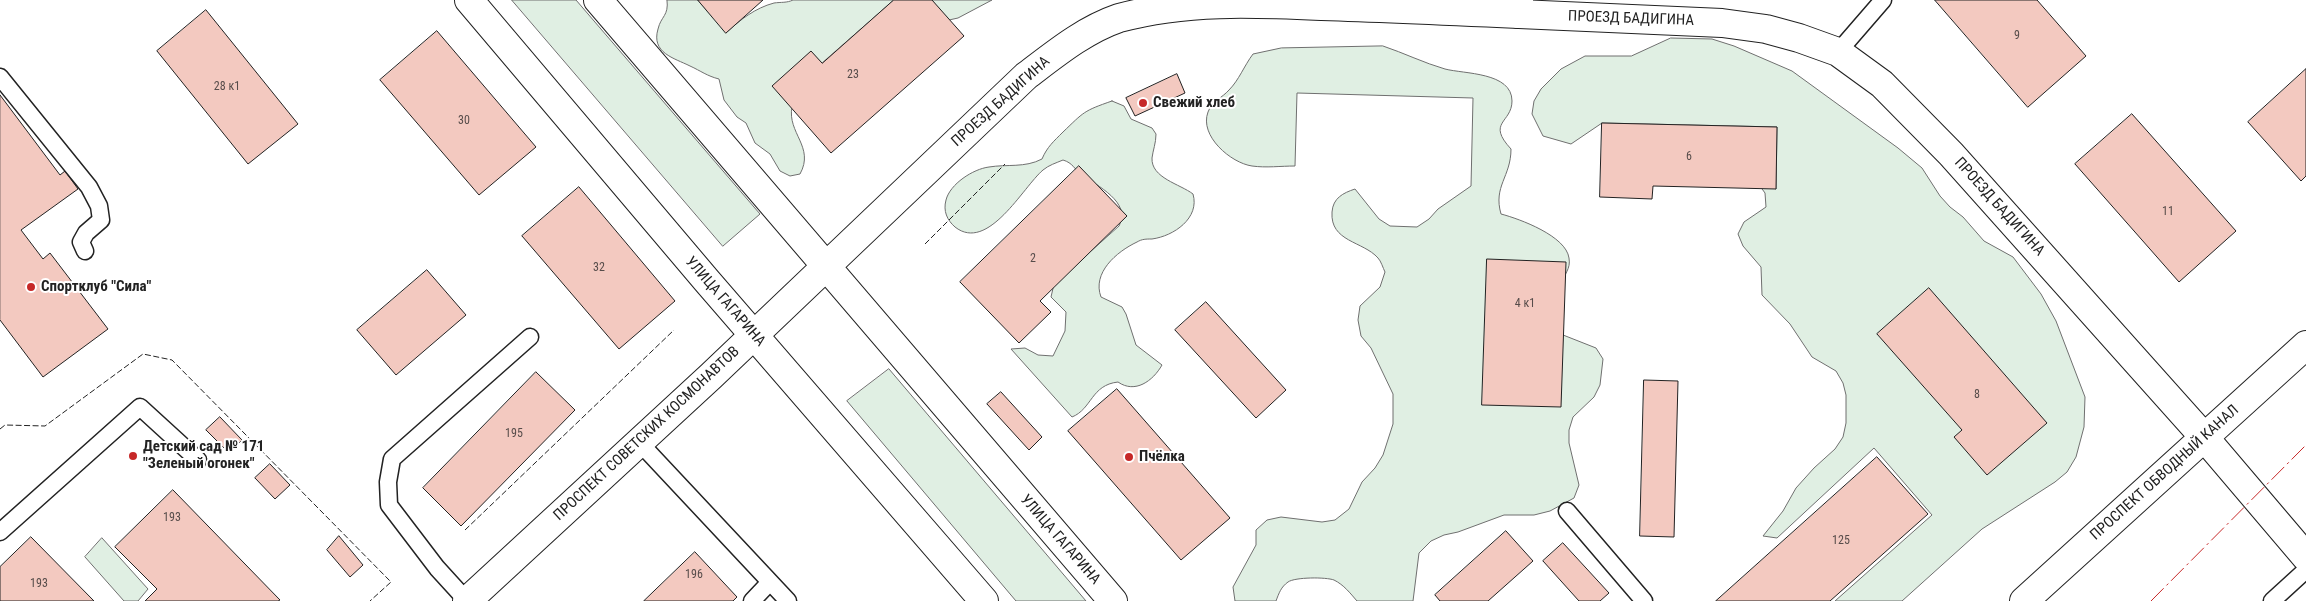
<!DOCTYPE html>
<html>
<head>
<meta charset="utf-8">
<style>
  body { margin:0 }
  canvas { display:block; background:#fff }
</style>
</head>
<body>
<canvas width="2306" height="601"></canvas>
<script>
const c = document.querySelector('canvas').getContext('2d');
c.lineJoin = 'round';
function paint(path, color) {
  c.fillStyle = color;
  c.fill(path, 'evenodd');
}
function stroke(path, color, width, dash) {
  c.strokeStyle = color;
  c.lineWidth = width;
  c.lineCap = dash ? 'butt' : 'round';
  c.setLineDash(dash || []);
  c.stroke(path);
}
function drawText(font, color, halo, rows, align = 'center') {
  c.font = font + ' "Roboto Condensed",sans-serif';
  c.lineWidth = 4;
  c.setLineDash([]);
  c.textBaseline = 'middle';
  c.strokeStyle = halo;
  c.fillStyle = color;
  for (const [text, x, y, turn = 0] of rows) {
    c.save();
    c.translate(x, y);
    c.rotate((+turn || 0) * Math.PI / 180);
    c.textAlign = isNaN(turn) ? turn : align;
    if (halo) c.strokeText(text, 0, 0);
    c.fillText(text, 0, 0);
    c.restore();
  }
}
const green = new Path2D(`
  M512,0H576L760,214L723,246Z
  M667,0H698L727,32C740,20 755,8 774,3C781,2 787,3 793,0H894L822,63L811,52C805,69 795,89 792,107C787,133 815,147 800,174L790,176L780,171L770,154L755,143L746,123L737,117L724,100L719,79C707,76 701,71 690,66C674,58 651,53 658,29C661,16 669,16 667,0Z
  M932,0H992L958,18L949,20Z
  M1671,38L1712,39L1734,46L1792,71L1898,148L1922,168L1940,196L1950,207L1963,217L1984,241L2013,257L2041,294L2056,321L2085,397L2084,427L2076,457L2067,472L2055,482L1982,529L1902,601H1835L1932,515L1874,448L1777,538L1763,536L1783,511L1796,488L1814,468L1835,449L1843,437L1846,423V395L1843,383L1836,371L1812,357L1790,324L1762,295L1761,267L1743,246L1738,234L1744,222L1766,207L1765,193L1757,182L1776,189L1777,127L1602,123L1571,144L1543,136L1532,114L1534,101L1541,89L1561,69L1585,56H1631Z
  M1383,46C1404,53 1424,63 1445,69C1464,74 1512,72 1512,101C1512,123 1486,122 1511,149C1511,177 1493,186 1501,214C1520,219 1566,236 1569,258C1571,269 1564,274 1562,283C1559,300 1560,317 1558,333L1596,348L1603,359L1600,385L1594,397L1573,417L1569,430V443L1579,485L1574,498L1550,511L1534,515H1504L1458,532L1444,535L1431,541L1419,553L1413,601H1357C1350,593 1344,585 1334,580C1326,577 1295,577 1288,582C1281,587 1279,593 1276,601H1235L1233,587L1256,545V530L1267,520L1281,517L1322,522L1335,520L1349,509L1362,482L1375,468L1383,455L1393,424V394L1371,348L1361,336L1358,320L1360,306L1380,287L1385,272C1383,268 1381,261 1378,258C1363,241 1330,242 1332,212C1333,198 1343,193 1355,189L1379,219L1390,226L1417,227L1429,219L1438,209L1471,186L1473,98L1297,93L1295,166C1281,166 1266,168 1252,166C1231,163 1199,136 1208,112C1212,101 1222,98 1229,90C1239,80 1244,66 1253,54L1281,48Z
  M1112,101L1124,106L1131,119L1152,128L1156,134C1156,143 1153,150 1152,158C1151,178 1180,184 1193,194C1200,218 1174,236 1152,239C1146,239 1142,239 1137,242C1116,252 1092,273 1101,297L1122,307L1126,314L1136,345L1162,365C1153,381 1135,394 1118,382C1091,385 1092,409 1072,417L1011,349L1025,348L1038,355L1053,356L1065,331L1066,312L1051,297L1054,284L1119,226C1132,202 1097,186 1081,174C1074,169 1073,163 1063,160C1056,163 1049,165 1043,170C1023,187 988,253 955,227C947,220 943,211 946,200C950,184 973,169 989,167C1007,164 1025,168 1042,159C1047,147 1054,141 1063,132C1084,112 1083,111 1112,101Z
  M889,369L1086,601H1016L847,401Z
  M102,538L148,589L138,601H124L85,557Z`);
paint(green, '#e0efe3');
stroke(green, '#6f6f6f', 1);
const building = new Path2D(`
  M698,0H763L726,33Z
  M894,0H932L964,36L831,153L772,86L811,51L822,63Z
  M1935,0H2037L2086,56L2028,107Z
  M206,10L298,124L248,164L157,51Z
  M437,31L536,147L479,195L380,80Z
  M2306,69V176L2301,181L2248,122Z
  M1177,74L1185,93L1135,116L1126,98Z
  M0,95L60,175L65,171L78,189L21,230L43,259L50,253L108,329L43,377L0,320Z
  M2132,114L2236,231L2179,282L2075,164Z
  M1602,123L1777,127L1776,189L1653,186L1652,199L1600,197Z
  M1079,166L1127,216L1040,301L1051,312L1019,343L960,282Z
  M579,187L675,301L619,349L522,236Z
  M1487,259L1566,262L1561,407L1482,405Z
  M427,270L466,315L396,375L357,330Z
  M1929,288L2047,423L1987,475L1954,437L1962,430L1877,334Z
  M1206,302L1286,390L1256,418L1175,330Z
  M536,372L575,410L461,526L423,488Z
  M1644,380L1678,381L1674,537L1640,536Z
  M1117,389L1230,518L1181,560L1068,431Z
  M1001,392L1042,437L1029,450L987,404Z
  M220,417L242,440L229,453L206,430Z
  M1877,457L1928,514L1830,601H1716Z
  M270,464L290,485L275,499L255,478Z
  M173,490L280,600L278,601H145L157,589L115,547Z
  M1506,531L1533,561L1488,601H1440L1435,595Z
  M339,536L363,565L350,577L327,550Z
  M31,537L94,601H0V567Z
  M1563,543L1609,593L1600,601H1579L1543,561Z
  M695,552L737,597L733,601H644Z`);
paint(building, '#f3c9c0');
stroke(building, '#222', 1);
const lane = new Path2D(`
  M1838,52L1883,0
  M0,77L89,187L99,206L101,220L86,233L81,242L85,251
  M639,442L788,601
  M1567,511L1644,601
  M0,532L140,407L198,460
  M467,601L437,568L389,505L388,482L392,459L530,337
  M752,601L770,582
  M2272,601L2306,570`);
const street = new Path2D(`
  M2204,437L2306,557`);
const secondary = new Path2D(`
  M1519,14L1722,23L1766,29L1799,38L1838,52L1882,84L1951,154L2204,437
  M2024,601L2306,345`);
const primary = new Path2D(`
  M469,0L707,281L984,601
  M598,0L1113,601
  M467,601L711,376L1026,76C1055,54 1084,30 1119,18C1186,0 1253,3 1322,6C1387,8 1453,11 1519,14V0`);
stroke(lane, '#222', 19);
stroke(street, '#222', 30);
stroke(secondary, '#222', 30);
stroke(primary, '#222', 30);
stroke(lane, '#fff', 16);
stroke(street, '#fff', 28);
stroke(secondary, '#fff', 28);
stroke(primary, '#fff', 28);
stroke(new Path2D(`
  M925,244L1005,164
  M0,429L5,425L45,426L143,354L172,360L391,582L370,601
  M465,530L674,330`), '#222', 1, [6, 2.5]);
stroke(new Path2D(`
  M2151,601L2306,445`), '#c62828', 1, [18, 4, 2.5, 4]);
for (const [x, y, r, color] of [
  [1143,103,5,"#c62828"],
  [31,287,5,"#c62828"],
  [133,456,5,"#c62828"],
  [1129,457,5,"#c62828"]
]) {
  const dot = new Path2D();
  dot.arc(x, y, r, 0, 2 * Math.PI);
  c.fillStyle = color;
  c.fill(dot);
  stroke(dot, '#fff', 2);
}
drawText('12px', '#564c4a', null, [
  ["9",2017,36],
  ["23",853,75],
  ["28 к1",227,87],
  ["30",464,121],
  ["6",1689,157],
  ["11",2168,212],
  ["2",1033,259],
  ["32",599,268],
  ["4 к1",1525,304],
  ["8",1977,395],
  ["195",514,434],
  ["193",172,518],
  ["125",1841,541],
  ["196",694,575],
  ["193",39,584]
]);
drawText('15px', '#222', '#fff', [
  ["ПРОЕЗД БАДИГИНА",1631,19,2],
  ["ПРОЕЗД БАДИГИНА",1001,102,-42],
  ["ПРОЕЗД БАДИГИНА",1999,207,48],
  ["УЛИЦА ГАГАРИНА",725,302,49],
  ["ПРОСПЕКТ СОВЕТСКИХ КОСМОНАВТОВ",647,434,-43],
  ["ПРОСПЕКТ ОБВОДНЫЙ КАНАЛ",2165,473,-42],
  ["УЛИЦА ГАГАРИНА",1060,540,49]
]);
drawText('bold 15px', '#222', '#fff', [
  ["Свежий хлеб",1153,103],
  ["Спортклуб \"Сила\"",41,287],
  ["Детский сад № 171",143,447],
  ["\"Зеленый огонек\"",143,464],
  ["Пчёлка",1139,457]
], 'left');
</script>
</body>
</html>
